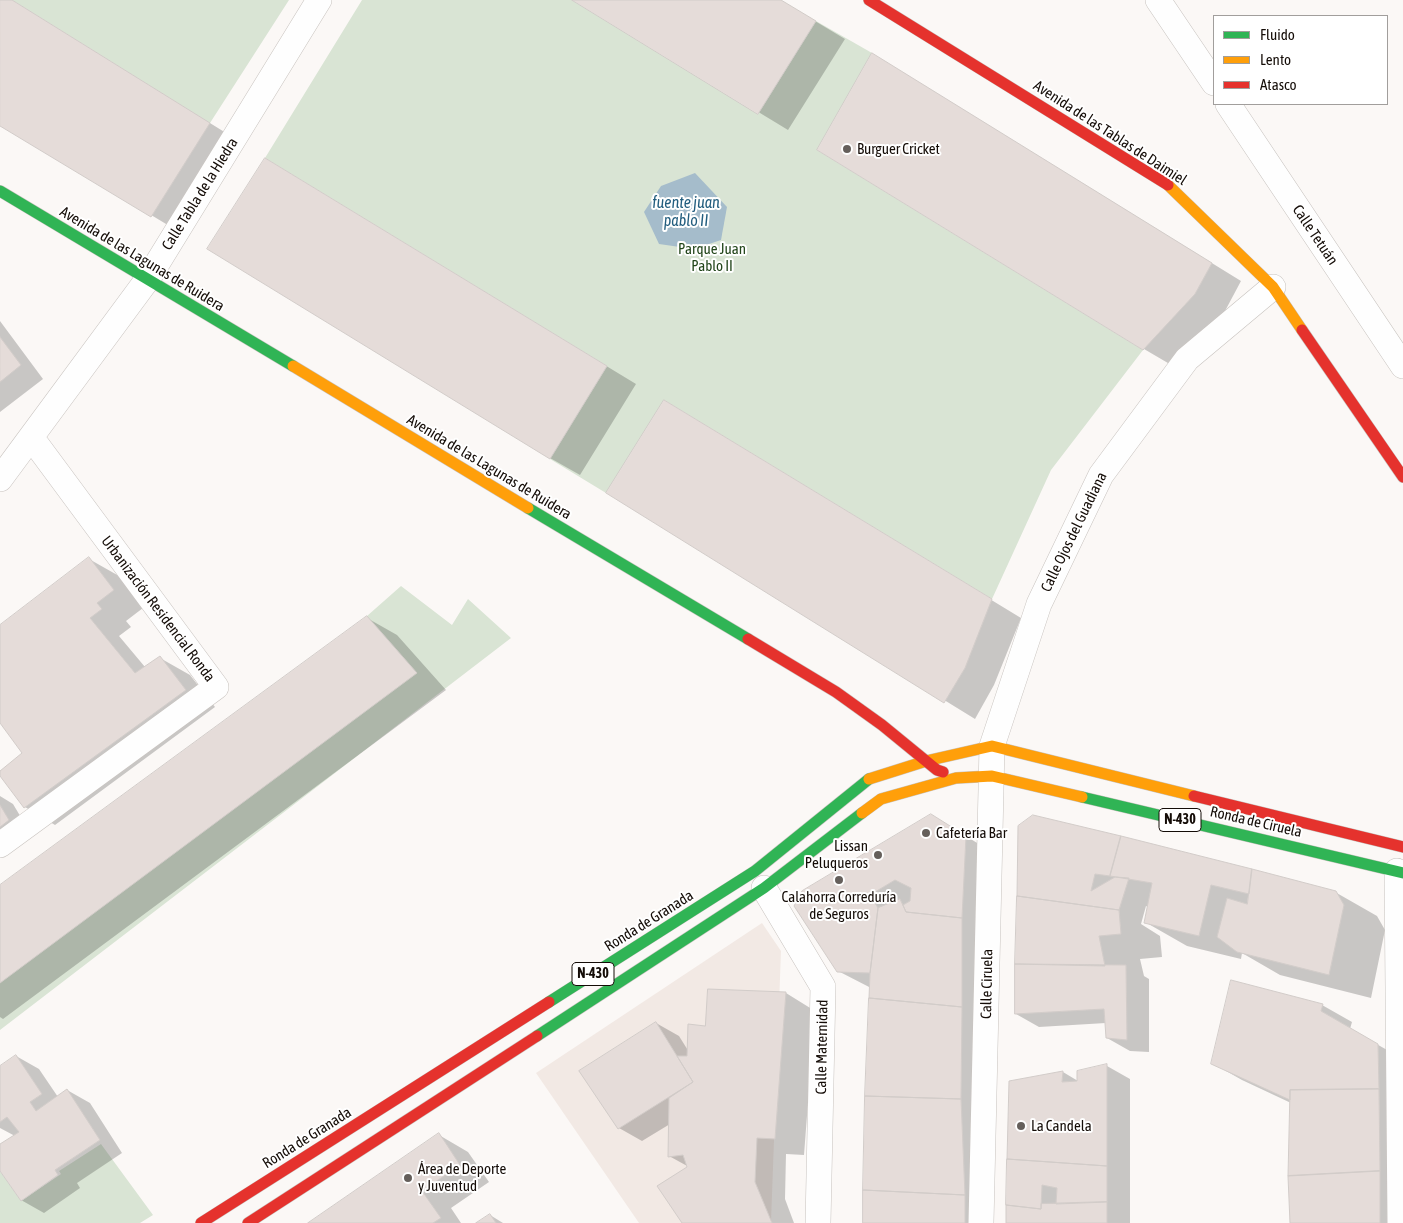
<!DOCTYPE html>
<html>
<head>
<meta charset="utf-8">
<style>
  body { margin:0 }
  #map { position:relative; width:1403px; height:1223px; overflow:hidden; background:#fbf8f6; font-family:"Asap Condensed",sans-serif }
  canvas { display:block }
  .legend { position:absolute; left:1213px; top:15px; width:175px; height:90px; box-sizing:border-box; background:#fff; border:1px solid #a19e9c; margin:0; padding:6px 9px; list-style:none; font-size:15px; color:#140c07 }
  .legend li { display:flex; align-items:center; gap:10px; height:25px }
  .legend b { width:25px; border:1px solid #a19e9c }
</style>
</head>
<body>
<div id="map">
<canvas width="1403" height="1223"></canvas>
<ul class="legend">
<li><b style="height:6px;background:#30b455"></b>Fluido</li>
<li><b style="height:6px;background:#ff9f0a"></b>Lento</li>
<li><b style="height:6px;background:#e5322d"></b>Atasco</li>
</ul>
</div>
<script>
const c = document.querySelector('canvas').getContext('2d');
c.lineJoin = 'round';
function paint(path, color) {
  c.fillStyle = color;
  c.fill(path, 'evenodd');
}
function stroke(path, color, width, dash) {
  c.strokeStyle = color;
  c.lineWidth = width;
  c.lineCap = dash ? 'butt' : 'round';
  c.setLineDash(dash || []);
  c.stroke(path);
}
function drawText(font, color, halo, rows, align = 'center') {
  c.font = font + ' "Asap Condensed",sans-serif';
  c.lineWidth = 4;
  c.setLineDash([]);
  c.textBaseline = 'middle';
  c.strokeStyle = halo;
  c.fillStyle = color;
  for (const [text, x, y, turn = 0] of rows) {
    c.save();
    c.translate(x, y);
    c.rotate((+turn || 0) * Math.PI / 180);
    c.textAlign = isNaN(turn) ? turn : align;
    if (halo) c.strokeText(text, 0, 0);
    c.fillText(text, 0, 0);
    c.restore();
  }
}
paint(new Path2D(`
  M762,923L781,951L771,1223H639L536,1073Z`), '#f2e9e4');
paint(new Path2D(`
  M12,0H289L210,123Z
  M362,0H572L758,114L816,21L872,53L817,150L1143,350L1051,470L992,599L664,400L606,493L550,459L607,366L265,158Z
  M401,586L452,625L468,599L511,638L0,1030V983L367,616Z
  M101,1144L153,1215L140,1223H0V1171L21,1201L61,1174L59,1171Z`), '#d9e4d4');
paint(new Path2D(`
  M695,173L727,207L721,240L694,249L659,244L644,212L661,186Z`), '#a5bccb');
paint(new Path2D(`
  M0,0H11L239,141L181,233L0,124Z
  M574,0H780L845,39L788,130Z
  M902,72L1241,281L1225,311L1173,366L1144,349Z
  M295,177L636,384L580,475L550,458Z
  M0,321L43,379L0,412Z
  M694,419L1021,618L994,685L975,719L608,493Z
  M89,559L119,576L143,608L126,621L131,627L119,636L145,667L160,658L190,675L215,707L55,825L25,807L0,774V772L23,753L0,720V626Z
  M367,618L397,635L446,690L3,1019L0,1017V886Z
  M0,796L13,804L31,834L0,858Z
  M1020,827L1335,892L1377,916L1385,930L1371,998L1280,975L1242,953L1241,959L1187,946L1145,922L1148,907L1146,906L1141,924L1160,936L1162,957L1140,959L1144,976L1149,979V1052L1130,1051L1107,1038L1106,1023L1039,1027L1016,1014Z
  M961,833L995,854L988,1223H865L871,988L838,971L795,906Z
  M786,993L815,1011L804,1155L786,1154L785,1199L794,1223H683L689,1167L669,1156L670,1124L642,1141L619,1128L656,1023L679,1036L689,1052L706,1027Z
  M1322,1005L1352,1022L1350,1029L1403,1059L1402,1223H1291V1103L1242,1080L1212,1063Z
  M16,1056L39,1069L58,1097L67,1090L90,1103L122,1153L77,1183L80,1188L44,1213L21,1200L0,1169V1145L15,1136L0,1128V1068Z
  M1107,1066L1130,1079V1223H1007L1063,1072L1078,1081Z
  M439,1135L468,1152L489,1182L451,1208L461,1223H310Z
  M490,1215L503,1223H478Z`), '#0003');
const building = new Path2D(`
  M0,0H12L210,123L151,217L0,126Z
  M572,0H781L816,21L758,114Z
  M872,53L1212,263L1195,294L1143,350L817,150Z
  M265,158L607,366L550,459L207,249Z
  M0,337L21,365L0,382Z
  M664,400L992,599L965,668L944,703L606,493Z
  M89,557L114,590L97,603L102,609L90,618L135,673L160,656L186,690L24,808L0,776V771L22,753L0,723V625Z
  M367,616L417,673L0,983V885Z
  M0,805L9,820L0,827Z
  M931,814L966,836L962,918L906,912L903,905L910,901L911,888L895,880L870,895L878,908L870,973L837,972L794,906L802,891Z
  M1033,815L1121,836L1110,876L1095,874L1091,891L1115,877L1129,878L1119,910L1017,896L1018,826Z
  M1121,836L1252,869L1249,894L1211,885L1199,936L1144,923L1152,883L1110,876Z
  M1252,869L1336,891L1344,905L1329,975L1237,952L1217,937L1227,898L1247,904Z
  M1017,896L1119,910L1121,934L1099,936L1105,966L1015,964Z
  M900,899L906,912L962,918V1007L869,998L870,973L878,908Z
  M1015,964L1126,965L1127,1040L1106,1038L1104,1009L1015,1014Z
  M1231,980L1323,1004L1321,1011L1378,1044L1379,1089L1290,1090V1100L1211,1064Z
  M708,989L786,992L775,1139L757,1138L755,1182L772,1223H682L657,1186L687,1167L683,1155L668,1157L669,1098L693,1082L677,1056H687L688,1024L705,1026Z
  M869,998L962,1007L961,1099L865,1096Z
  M656,1022L693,1082L618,1129L579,1071Z
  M16,1055L42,1094L30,1102L36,1111L67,1089L100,1140L55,1170L58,1175L21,1201L0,1171V1144L19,1132L7,1117L0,1122V1066Z
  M1107,1064V1166L1007,1159L1009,1081L1063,1071L1062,1082L1077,1081V1071Z
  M1379,1089L1380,1171L1288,1176L1290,1090Z
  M865,1096L961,1099L965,1195L863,1190Z
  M439,1133L460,1165L422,1191L441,1218L433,1223H308Z
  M1007,1159L1107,1166V1202L1056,1204L1057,1188L1042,1185L1041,1209L1006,1205Z
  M1380,1171V1223H1290L1288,1176Z
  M863,1190L965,1195V1223H863Z
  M1107,1202V1223H1006V1205L1041,1209V1204Z
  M490,1214L496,1223H476Z`);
paint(building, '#e5dcd9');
stroke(building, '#d2ccc9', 1);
const street = new Path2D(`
  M1158,0L1214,83
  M1228,104L1403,366
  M0,479L147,280L319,0
  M0,845L216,687L31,437
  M1397,871L1400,1223
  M764,888L823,987L818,1223
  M981,1223L992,746L1039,604L1101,475L1187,359L1273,287`);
const fast = new Path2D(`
  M0,191L293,366
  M528,508L748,639
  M1082,797L1403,873
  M549,1002L755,871L869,779
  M537,1036L764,888L862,813`);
const slow = new Path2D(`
  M1168,185L1273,287L1302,330
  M293,366L528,508
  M869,779L926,761L992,746L1194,796
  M862,813L881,799L956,778L992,776L1082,797`);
const jam = new Path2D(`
  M869,0L1168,185
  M1302,330L1403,477
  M748,639L836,692L882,725L937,770L943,772
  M1194,796L1403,847
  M201,1223L549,1002
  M248,1223L537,1036`);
stroke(street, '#c7c2be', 26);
stroke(fast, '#c7c2be', 12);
stroke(slow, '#c7c2be', 12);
stroke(jam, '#c7c2be', 12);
stroke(street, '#fefefe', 25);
stroke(fast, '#30b455', 11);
stroke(slow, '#ff9f0a', 11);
stroke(jam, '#e5322d', 11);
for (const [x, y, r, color] of [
  [847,149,5,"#655f5b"],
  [926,833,5,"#655f5b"],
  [878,855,5,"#655f5b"],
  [839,880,5,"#655f5b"],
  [1021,1126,5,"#655f5b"],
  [408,1178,5,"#655f5b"]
]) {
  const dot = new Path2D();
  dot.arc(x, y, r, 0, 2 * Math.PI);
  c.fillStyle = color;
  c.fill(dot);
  stroke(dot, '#fff', 2);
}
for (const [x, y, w] of [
  [1180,820,42],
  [593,974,42]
]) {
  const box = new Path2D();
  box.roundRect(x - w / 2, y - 11.5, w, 23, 4);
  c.fillStyle = '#fff';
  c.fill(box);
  stroke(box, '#140c07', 1);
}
drawText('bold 14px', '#140c07', null, [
  ["N-430",1180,820],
  ["N-430",593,974]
]);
drawText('15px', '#140c07', '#fff', [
  ["Avenida de las Tablas de Daimiel",1110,133,33],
  ["Calle Tabla de la Hiedra",200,194,-58],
  ["Calle Tetuán",1315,235,56],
  ["Avenida de las Lagunas de Ruidera",142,259,31],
  ["Avenida de las Lagunas de Ruidera",489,467,31],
  ["Calle Ojos del Guadiana",1074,532,-64],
  ["Urbanización Residencial Ronda",158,609,53],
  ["Ronda de Ciruela",1256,822,13],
  ["Ronda de Granada",649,921,-32],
  ["Calle Ciruela",987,984,-89],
  ["Calle Maternidad",822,1047,-89],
  ["Ronda de Granada",307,1138,-32]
]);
drawText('15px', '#140c07', '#fff', [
  ["Burguer Cricket",857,149],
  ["Cafetería Bar",936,833],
  ["Lissan",868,846,"right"],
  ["Peluqueros",868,863,"right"],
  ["Calahorra Correduría",839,897,"center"],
  ["de Seguros",839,914,"center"],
  ["La Candela",1031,1126],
  ["Área de Deporte",418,1169],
  ["y Juventud",418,1186]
], 'left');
drawText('15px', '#22451a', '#fff', [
  ["Parque Juan",712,249],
  ["Pablo II",712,266]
]);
drawText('italic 16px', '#225d7e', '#fff', [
  ["fuente juan",686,203],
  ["pablo II",686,221]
]);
</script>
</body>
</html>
